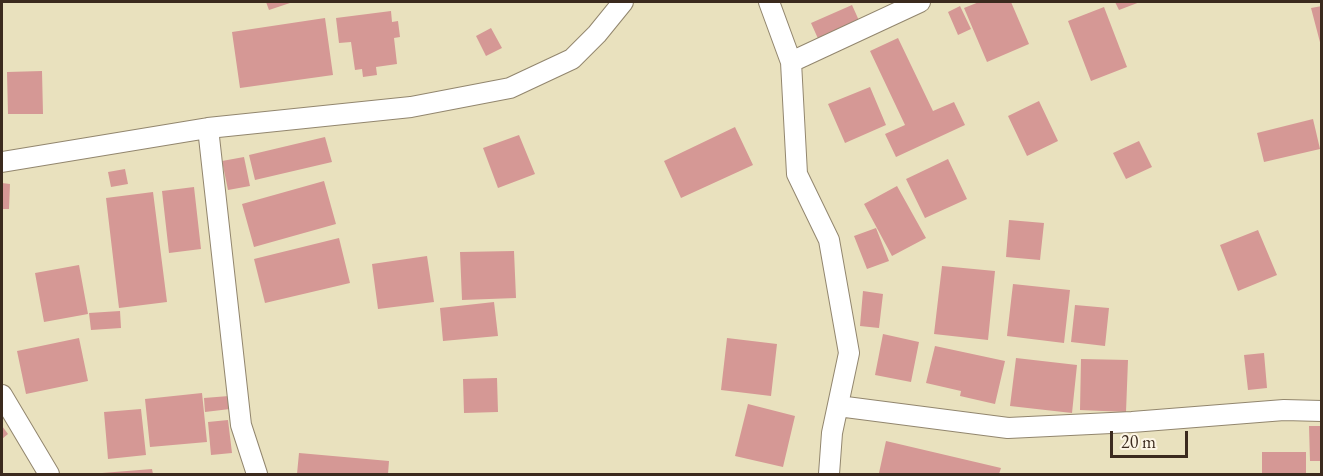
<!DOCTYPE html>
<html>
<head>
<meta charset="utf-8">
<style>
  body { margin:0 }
  #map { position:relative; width:1323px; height:476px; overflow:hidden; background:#e9e1be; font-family:"EB Garamond",serif }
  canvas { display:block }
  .frame { position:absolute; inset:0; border:3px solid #3b2a1e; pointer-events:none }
  .scale { position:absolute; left:1110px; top:431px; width:78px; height:27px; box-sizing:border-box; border:3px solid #3b2a1e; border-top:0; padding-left:8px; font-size:18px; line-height:21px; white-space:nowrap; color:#3b2a1e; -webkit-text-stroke:4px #fcf5e5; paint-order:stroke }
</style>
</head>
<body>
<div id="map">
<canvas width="1323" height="476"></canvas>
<div class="frame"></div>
<div class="scale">20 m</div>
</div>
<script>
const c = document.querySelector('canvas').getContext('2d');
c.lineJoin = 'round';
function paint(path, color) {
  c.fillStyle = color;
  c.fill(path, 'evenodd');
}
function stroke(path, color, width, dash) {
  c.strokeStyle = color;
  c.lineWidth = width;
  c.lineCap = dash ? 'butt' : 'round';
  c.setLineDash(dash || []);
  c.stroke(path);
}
paint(new Path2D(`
  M266,2H293L269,10Z
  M979,2H1011L1029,44L987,62L964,8Z
  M1115,2H1140L1119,10Z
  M852,5L861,25L820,43L811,23Z
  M960,6L971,29L958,35L948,12Z
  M1322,6V46H1321L1311,8Z
  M1104,7L1127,67L1091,81L1068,21Z
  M391,11L392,22L398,21L400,37L394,38L397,64L376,67L377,75L363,77L362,69L355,70L351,42L339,43L336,18Z
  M325,18L333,75L240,88L232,32Z
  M491,28L502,48L486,56L476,36Z
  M898,38L933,111L954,102L965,125L896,157L885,134L905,125L870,51Z
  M42,71L43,114H8L7,72Z
  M870,87L886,125L845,143L828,104Z
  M1039,101L1058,141L1027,156L1008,116Z
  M1313,119L1320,149L1264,162L1257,133Z
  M735,127L753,165L681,198L664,161Z
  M519,135L535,174L498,188L483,148Z
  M325,137L332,162L255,180L249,155Z
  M1139,141L1152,167L1126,179L1113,153Z
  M244,157L250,186L228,190L222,161Z
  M948,159L967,199L925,218L906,179Z
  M125,169L128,184L111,187L108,172Z
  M324,181L336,224L254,247L242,204Z
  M2,183L10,184L9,209H2Z
  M897,186L926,238L892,256L864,204Z
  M194,187L201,249L169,253L162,191Z
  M153,192L167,302L119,308L106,198Z
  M1009,220L1044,223L1040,260L1006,257Z
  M876,228L889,261L867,269L854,236Z
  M1258,230L1277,275L1238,291L1220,245Z
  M339,238L350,283L265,303L254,259Z
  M514,251L516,298L462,300L460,252Z
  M427,256L434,302L378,309L372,264Z
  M79,265L88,314L44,322L35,273Z
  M942,266L995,271L988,340L934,334Z
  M1013,284L1070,290L1064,343L1007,336Z
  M863,291L883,294L879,328L860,326Z
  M494,302L498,336L443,341L440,308Z
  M1075,305L1109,308L1105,346L1071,342Z
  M120,311L121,328L91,330L89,313Z
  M883,334L919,342L911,382L875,375Z
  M79,338L88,381L26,394L17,351Z
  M727,338L777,344L771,396L721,390Z
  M935,346L1005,361L995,404L960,396L961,391L926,383Z
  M1264,353L1267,388L1248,390L1244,355Z
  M1016,358L1077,365L1072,413L1010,406Z
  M1081,359L1128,360L1126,412L1080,410Z
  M497,378L498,412L464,413L463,379Z
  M202,393L207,442L150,447L145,399Z
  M229,396L230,409L205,412L204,398Z
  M748,404L795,416L783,467L735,456Z
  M141,409L146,455L108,459L104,412Z
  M228,420L232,453L211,455L208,422Z
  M2,426L8,434L2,439Z
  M1309,426H1322V461H1310Z
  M886,441L1001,468L999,474L879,473Z
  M1262,452H1306V474H1262Z
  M299,453L389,461L388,474H297Z
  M152,469L153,474H102V473Z`), '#d59895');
const minor = new Path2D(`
  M769,2L791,62L920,2
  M791,62L797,174L829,240L849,353L832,433L829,474
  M208,128L241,425L257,474
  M2,162L208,128L411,107L510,88L572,59L597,34L623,2
  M2,395L49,474
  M838,406L1008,428L1132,422L1284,410L1322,411`);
stroke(minor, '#92866e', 22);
stroke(minor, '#fff', 20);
</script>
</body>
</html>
